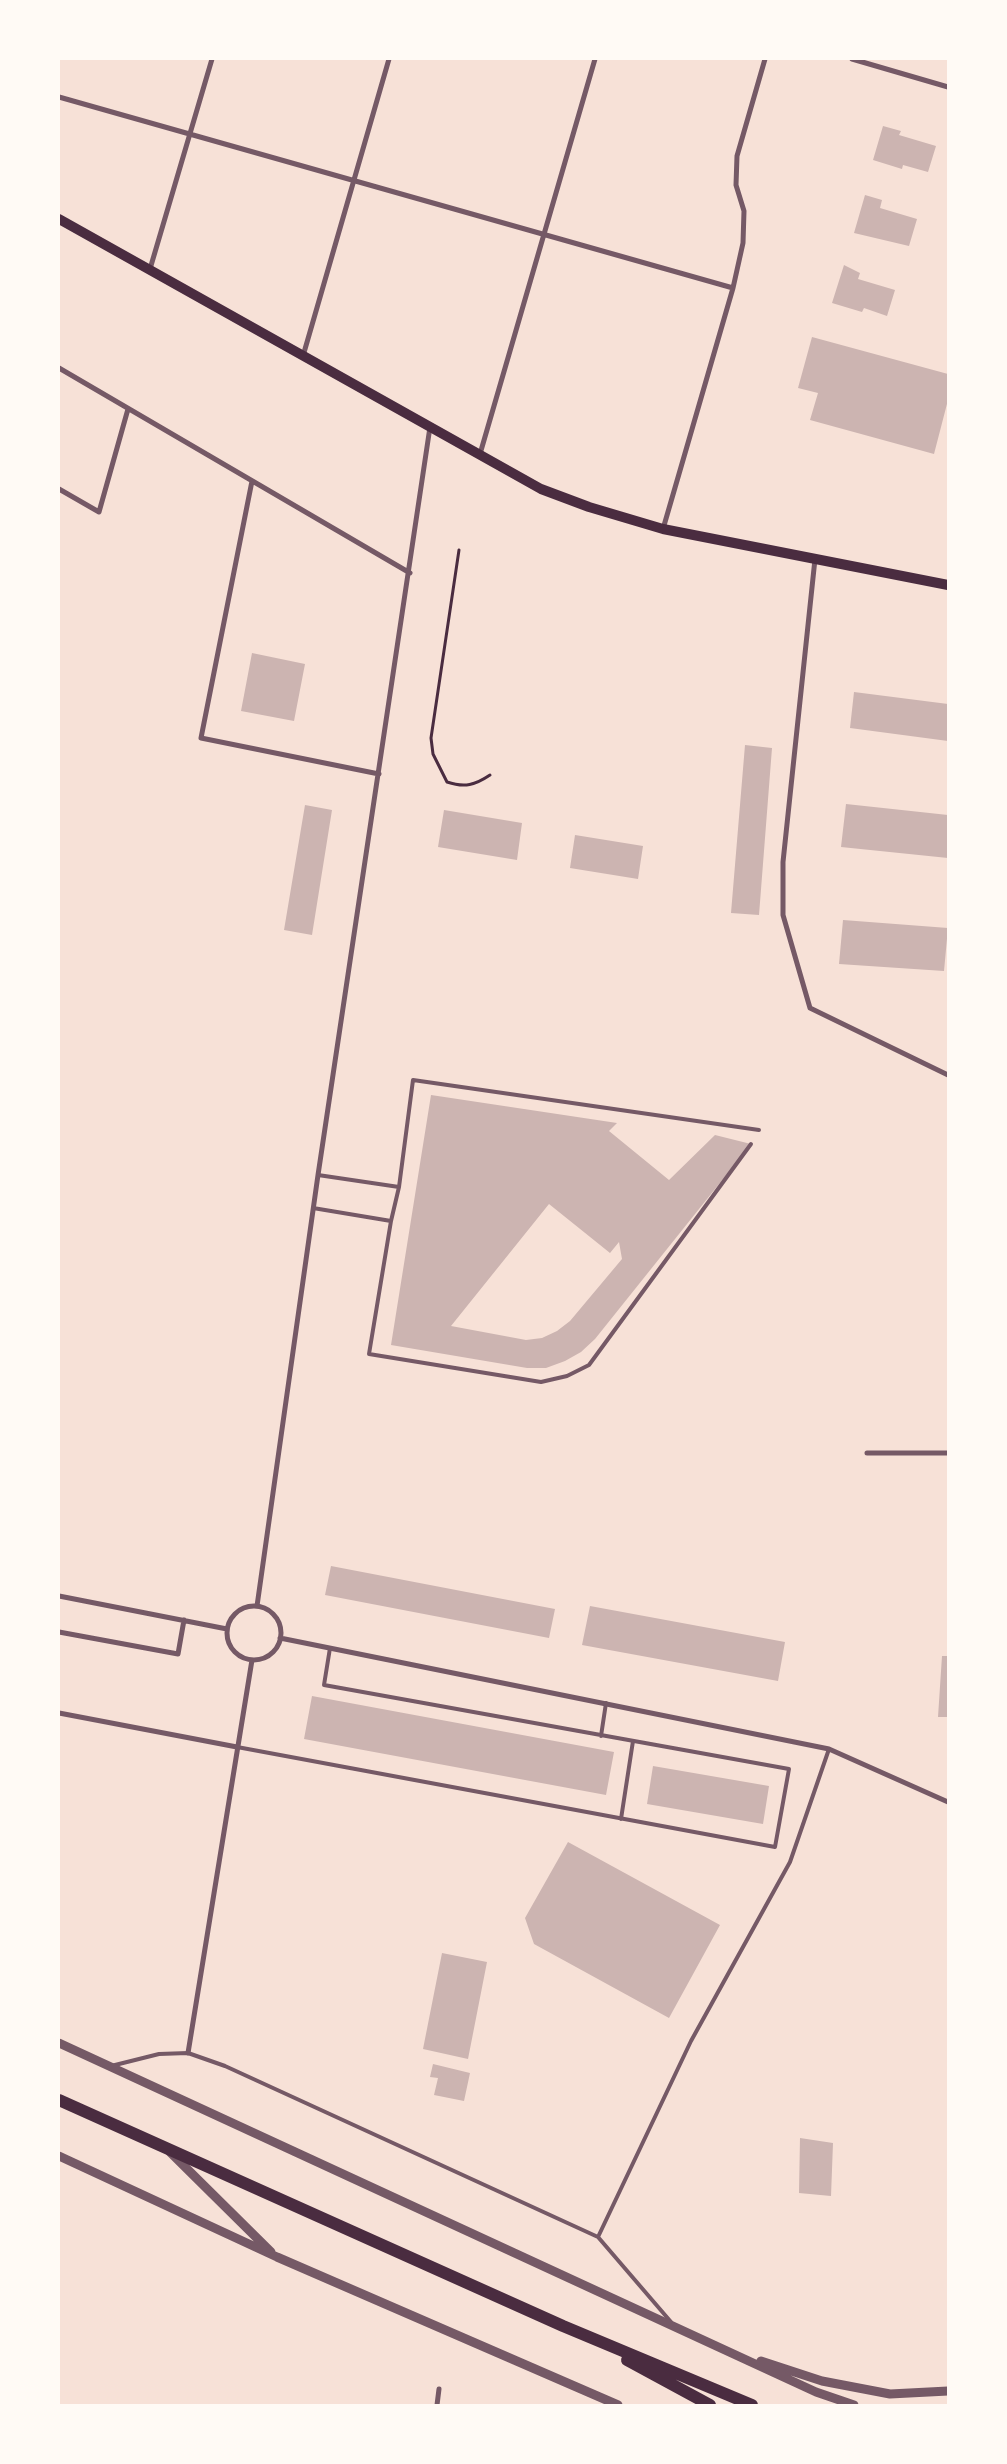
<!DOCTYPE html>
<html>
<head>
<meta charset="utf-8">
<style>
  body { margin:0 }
  #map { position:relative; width:1007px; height:2464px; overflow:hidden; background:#f7e1d7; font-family:"Archivo Narrow",sans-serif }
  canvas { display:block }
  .frame { position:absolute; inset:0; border:60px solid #fffaf5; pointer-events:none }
</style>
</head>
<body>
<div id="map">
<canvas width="1007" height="2464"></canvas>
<div class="frame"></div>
</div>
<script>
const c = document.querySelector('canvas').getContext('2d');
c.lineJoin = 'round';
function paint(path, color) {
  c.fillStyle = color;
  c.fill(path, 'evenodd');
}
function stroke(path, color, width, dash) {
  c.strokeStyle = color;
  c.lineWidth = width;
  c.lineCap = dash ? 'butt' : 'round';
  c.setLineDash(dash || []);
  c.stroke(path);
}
paint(new Path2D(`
  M883,126L901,131L899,135L936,146L928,172L903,165L902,169L873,160Z
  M865,195L882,200L880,208L917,219L909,246L854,233Z
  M844,265L860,273L858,279L895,290L887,316L864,308L862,312L832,303Z
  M812,337L948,374V400L934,454L810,420L818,393L798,388Z
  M252,653L305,664L294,721L241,711Z
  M854,692L948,704V741L850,728Z
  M745,745L772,748L759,915L731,913Z
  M846,804L948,815V858L841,847Z
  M305,805L332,810L312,935L284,930Z
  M444,810L522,823L517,860L438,847Z
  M575,835L643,846L638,879L570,868Z
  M843,920L948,928L944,971L839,964Z
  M431,1095L617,1123L609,1131L669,1180L715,1135L751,1144L595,1339L581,1352L565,1361L546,1368H527L391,1345ZM549,1204L610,1253L619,1242L622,1259L570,1321L557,1331L542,1338L526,1340L451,1326Z
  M331,1566L555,1609L549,1638L325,1595Z
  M590,1606L785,1642L778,1681L582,1645Z
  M942,1656H948V1717H938Z
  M312,1696L614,1752L606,1795L304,1739Z
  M653,1766L769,1786L763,1824L647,1804Z
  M568,1842L720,1925L669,2018L534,1944L525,1918Z
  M442,1953L487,1962L468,2059L423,2049Z
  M433,2064L470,2073L464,2101L434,2095L438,2078L430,2077Z
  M800,2138L833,2143L831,2196L799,2193Z`), '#ccb4b1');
stroke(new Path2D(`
  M459,550L431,738L433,754L447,782C465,788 475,785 490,775`), '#4a2c40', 3);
stroke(new Path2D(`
  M318,1175L399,1187
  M313,1208L391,1221L369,1354L541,1382L567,1376L589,1365L751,1144
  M391,1221L399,1187L413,1080L759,1130
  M601,1736L606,1703
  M237,1747L775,1847L789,1769L324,1685L330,1648
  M621,1819L633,1741
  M111,2066L159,2054L188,2053L225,2066L598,2237L671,2322
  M598,2237L691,2041L790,1862L829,1749`), '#755966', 4);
stroke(new Path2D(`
  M852,59L948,87
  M59,97L733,288
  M150,269L212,59
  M303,356L389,59
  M59,368L410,573
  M480,454L595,59
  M252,481L201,738L379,774
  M59,489L99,512L128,409
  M663,529L733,288L743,243L744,211L736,185L737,156L765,59
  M815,559L783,862V915L810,1008L948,1075
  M867,1453H948
  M59,1596L227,1629
  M257,1606L318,1175L430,427
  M227 1633a27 27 0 1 1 54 0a27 27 0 1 1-54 0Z
  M59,1632L178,1654L184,1620
  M280,1638L829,1749L948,1802
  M59,1713L237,1747
  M188,2053L252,1660
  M437,2405L439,2389`), '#755966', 5);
stroke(new Path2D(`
  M59,2043L816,2392L854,2405
  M170,2152L271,2252
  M59,2156L277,2257L618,2405
  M761,2361L822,2381L890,2394L948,2391`), '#755966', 9);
stroke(new Path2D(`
  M59,219L541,489L589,507L663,529L948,585`), '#4a2c40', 10);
stroke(new Path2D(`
  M59,2100L563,2326L752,2405
  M627,2360L710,2405`), '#4a2c40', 12);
</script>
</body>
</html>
